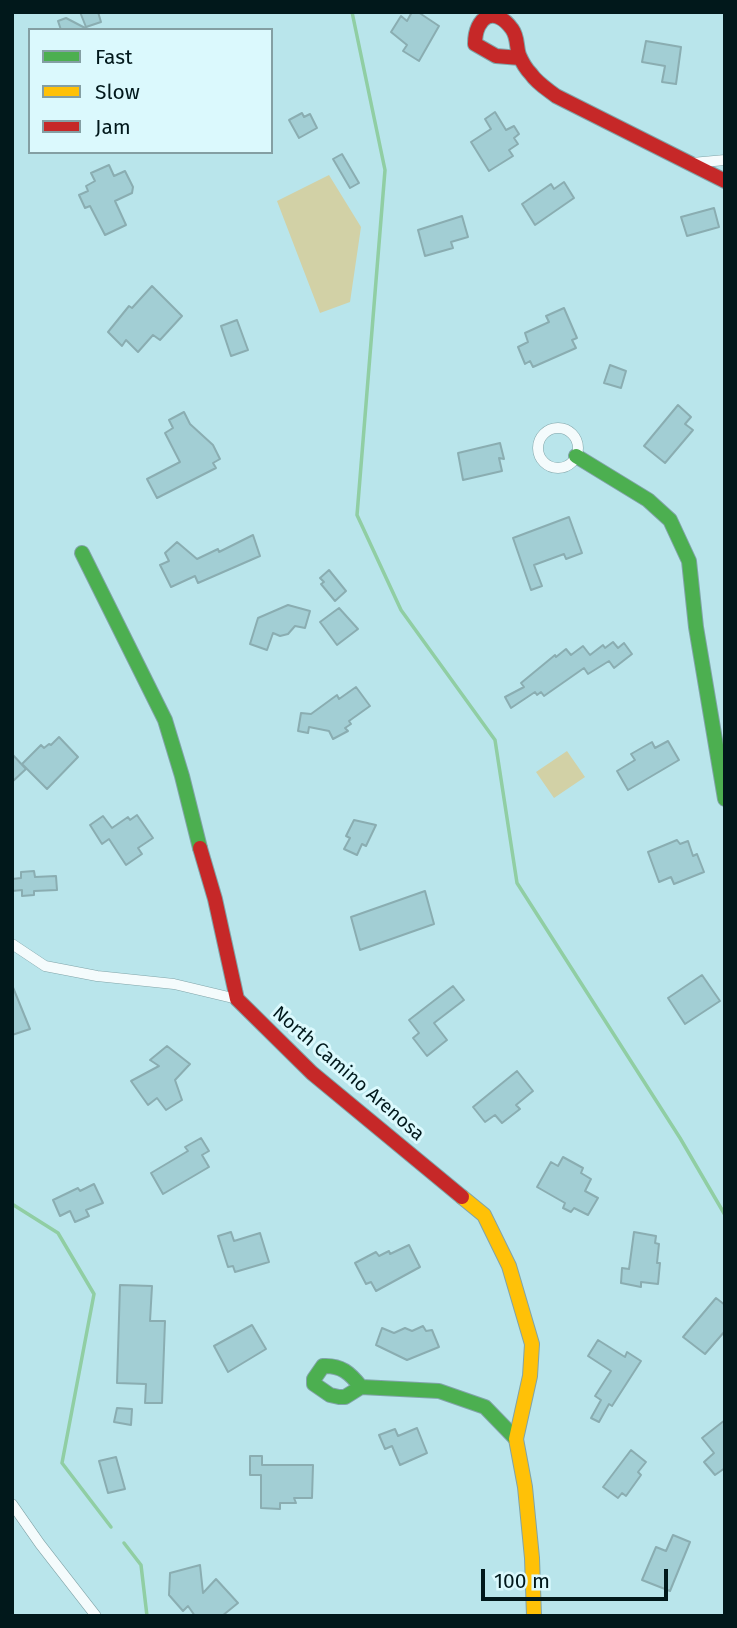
<!DOCTYPE html>
<html>
<head>
<meta charset="utf-8">
<style>
  body { margin:0 }
  #map { position:relative; width:737px; height:1628px; overflow:hidden; background:#b9e5eb; font-family:"Fira Sans",sans-serif }
  canvas { display:block }
  .frame { position:absolute; inset:0; border:14px solid #01181b; pointer-events:none }
  .legend { position:absolute; left:28px; top:28px; width:245px; height:126px; box-sizing:border-box; background:#dbf9fd; border:2px solid #849fa3; margin:0; padding:9px 12px; list-style:none; font-size:21px; color:#01181b }
  .legend li { display:flex; align-items:center; gap:14px; height:35px }
  .legend b { width:35px; border:2px solid #849fa3 }
  .scale { position:absolute; left:481px; top:1569px; width:187px; height:32px; box-sizing:border-box; border:4px solid #01181b; border-top:0; padding-left:9px; font-size:21px; line-height:24px; white-space:nowrap; color:#01181b; -webkit-text-stroke:5px #dbf9fd; paint-order:stroke }
</style>
</head>
<body>
<div id="map">
<canvas width="737" height="1628"></canvas>
<div class="frame"></div>
<ul class="legend">
<li><b style="height:9px;background:#4caf50"></b>Fast</li>
<li><b style="height:9px;background:#ffc107"></b>Slow</li>
<li><b style="height:9px;background:#c62828"></b>Jam</li>
</ul>
<div class="scale">100 m</div>
</div>
<script>
const c = document.querySelector('canvas').getContext('2d');
c.lineJoin = 'round';
function paint(path, color) {
  c.fillStyle = color;
  c.fill(path, 'evenodd');
}
function stroke(path, color, width, dash) {
  c.strokeStyle = color;
  c.lineWidth = width;
  c.lineCap = dash ? 'butt' : 'round';
  c.setLineDash(dash || []);
  c.stroke(path);
}
function drawText(font, color, halo, rows, align = 'center') {
  c.font = font + ' "Fira Sans",sans-serif';
  c.lineWidth = 6;
  c.setLineDash([]);
  c.textBaseline = 'middle';
  c.strokeStyle = halo;
  c.fillStyle = color;
  for (const [text, x, y, turn = 0] of rows) {
    c.save();
    c.translate(x, y);
    c.rotate((+turn || 0) * Math.PI / 180);
    c.textAlign = isNaN(turn) ? turn : align;
    if (halo) c.strokeText(text, 0, 0);
    c.fillText(text, 0, 0);
    c.restore();
  }
}
paint(new Path2D(`
  M329,175L361,227L350,302L320,313L277,201Z
  M567,751L585,777L554,798L536,772Z`), '#d2d1a6');
stroke(new Path2D(`
  M352,12L385,170L357,515L401,610L495,740L517,883L680,1138L725,1215
  M12,1204L58,1233L94,1294L62,1463L111,1527
  M124,1543L141,1565L147,1616`), '#90cea3', 3.5);
const building = new Path2D(`
  M80,12H98L101,22L86,27Z
  M412,12H418L439,26L419,61L403,51L407,45L391,32L401,16L407,21Z
  M66,18L89,30H61L58,21Z
  M646,41L681,47L676,84L662,82L665,66L642,62Z
  M495,112L506,130L514,126L519,134L514,138L518,144L509,150L513,156L489,171L471,142L491,129L485,119Z
  M302,113L304,117L310,114L317,128L299,138L289,120Z
  M342,154L359,183L350,188L333,159Z
  M109,165L114,176L125,171L133,187L132,193L115,201L126,225L105,235L90,206L85,208L79,195L88,191L86,186L95,181L91,173Z
  M564,182L574,198L535,225L522,204L551,184L554,189Z
  M714,208L719,227L687,236L681,217Z
  M462,216L468,237L451,242L453,248L425,256L418,230Z
  M152,286L182,316L160,340L153,335L138,352L126,340L122,346L108,332L129,306L132,308Z
  M564,308L577,338L572,340L576,348L533,367L530,361L525,364L518,347L528,342L525,333L549,322L546,316Z
  M237,320L248,350L231,356L221,326Z
  M610,365L626,371L621,388L604,383Z
  M678,405L691,417L685,424L693,430L665,463L644,446Z
  M184,412L190,424L213,445L220,459L213,463L216,468L157,498L147,479L180,462L165,433L173,428L169,420Z
  M500,443L504,459L499,458L502,471L463,480L458,453Z
  M569,517L582,553L566,559L564,554L534,565L542,586L531,590L513,538Z
  M253,535L260,556L198,583L195,576L171,587L160,565L169,561L165,553L177,542L197,559L218,549L219,552Z
  M329,570L346,591L335,601L321,584L324,582L320,578Z
  M288,605L310,611L305,628L295,626L288,634L280,636L273,633L267,650L250,644L258,618Z
  M339,608L358,629L337,645L320,622Z
  M613,642L618,648L624,643L632,654L614,668L609,661L588,674L584,668L544,696L541,692L537,695L535,692L511,708L505,697L524,687L521,683L555,655L556,657L566,649L571,655L583,646L590,655L603,645L605,648Z
  M356,687L370,706L349,721L351,724L345,728L348,731L333,739L329,731L309,727L308,733L298,731L301,713L311,714L337,695L339,699Z
  M59,737L78,757L47,789L22,764L41,745L44,748L49,744L51,745Z
  M668,741L679,760L628,790L617,771L635,760L631,754L652,742L655,748Z
  M12,754L26,769L12,782Z
  M137,815L153,838L138,848L142,854L126,865L109,839L102,844L90,825L103,816L112,828L128,817L130,820Z
  M354,820L376,825L366,846L362,844L357,855L344,849L350,838L346,836Z
  M677,840L680,844L688,841L693,856L697,854L704,872L674,884L671,877L659,882L648,852Z
  M34,871L35,877L56,876L57,890L34,891V895L22,896V890L12,891V879L21,878V872Z
  M425,891L434,924L360,950L351,917Z
  M702,975L720,1001L685,1024L668,998Z
  M12,985L30,1029L12,1035Z
  M453,986L464,1000L434,1023L447,1040L427,1056L413,1038L419,1033L409,1020Z
  M167,1046L190,1064L175,1080L182,1100L166,1110L157,1098L148,1105L131,1081L159,1066L150,1060Z
  M517,1071L533,1091L516,1105L520,1109L502,1123L495,1115L485,1122L473,1107Z
  M201,1138L209,1151L202,1155L209,1167L163,1194L151,1173L188,1151L185,1147Z
  M563,1157L583,1168L581,1173L591,1179L585,1191L598,1198L588,1215L574,1208L571,1212L563,1208L565,1203L537,1187L551,1162L558,1166Z
  M94,1184L103,1203L86,1210L89,1216L75,1222L70,1211L60,1216L53,1200L78,1188L80,1191Z
  M231,1232L234,1241L260,1233L269,1262L235,1272L233,1266L228,1267L218,1236Z
  M634,1232L656,1236L655,1243L659,1244L657,1263H660L658,1284L641,1282V1287L621,1283L622,1268L629,1269Z
  M409,1245L420,1267L376,1291L371,1282L366,1284L355,1263L376,1252L379,1256L389,1251L390,1254Z
  M120,1285L152,1286L150,1321H165L162,1403H145L146,1384L117,1383Z
  M716,1298L725,1305V1331L705,1354L683,1337Z
  M252,1325L266,1349L228,1372L214,1346Z
  M423,1326L426,1331L432,1330L439,1347L407,1360L376,1345L382,1328L394,1333L405,1328L412,1331Z
  M598,1340L625,1357L627,1352L641,1361L612,1406L609,1404L599,1422L591,1418L601,1400L595,1396L611,1371L588,1356Z
  M117,1408L132,1409L131,1425L114,1422Z
  M725,1420V1468L715,1475L704,1462L714,1453L702,1438Z
  M417,1428L427,1453L400,1465L392,1446L385,1449L379,1435L395,1429L398,1436Z
  M631,1450L646,1462L638,1472L641,1475L626,1496L622,1493L618,1498L603,1487Z
  M250,1456H262V1465H313L312,1498H294L296,1503H280V1509L261,1508V1475H250Z
  M116,1457L125,1489L108,1493L99,1461Z
  M673,1535L690,1542L670,1591L642,1580L656,1547L666,1551Z
  M200,1565L203,1593L216,1579L238,1603L222,1616H195L188,1606L183,1611L169,1595L170,1573Z`);
paint(building, '#a2ced4');
stroke(building, '#8aadb1', 2);
const street = new Path2D(`
  M692,163L725,160
  M538 448a20 20 0 1 1 40 0a20 20 0 1 1-40 0Z
  M12,944L45,966L97,976L174,984L237,999
  M12,1504L40,1544L96,1616`);
const fast = new Path2D(`
  M576,456L648,500L670,520L689,561L696,627L725,799
  M82,553L165,720L182,776L200,848
  M361,1387C350,1373 341,1365 323,1366L314,1379V1384L330,1395L339,1397H345L361,1387L439,1391L485,1407L516,1439`);
const slow = new Path2D(`
  M462,1197L484,1215L509,1266L532,1344L530,1376L516,1439L525,1487L532,1558L534,1616`);
const jam = new Path2D(`
  M520,58L496,56L475,44C475,16 495,5 512,29C518,37 516,46 519,55C522,62 526,69 531,74C537,83 547,89 556,96L725,181
  M200,848L215,899L237,999L312,1073L462,1197`);
stroke(street, '#80a4a8', 11);
stroke(fast, '#80a4a8', 16);
stroke(slow, '#80a4a8', 16);
stroke(jam, '#80a4a8', 16);
stroke(street, '#f4fbfc', 10);
stroke(fast, '#4caf50', 14);
stroke(slow, '#ffc107', 14);
stroke(jam, '#c62828', 14);
drawText('19px', '#01181b', '#dbf9fd', [
  ["North Camino Arenosa",348,1074,41]
]);
</script>
</body>
</html>
